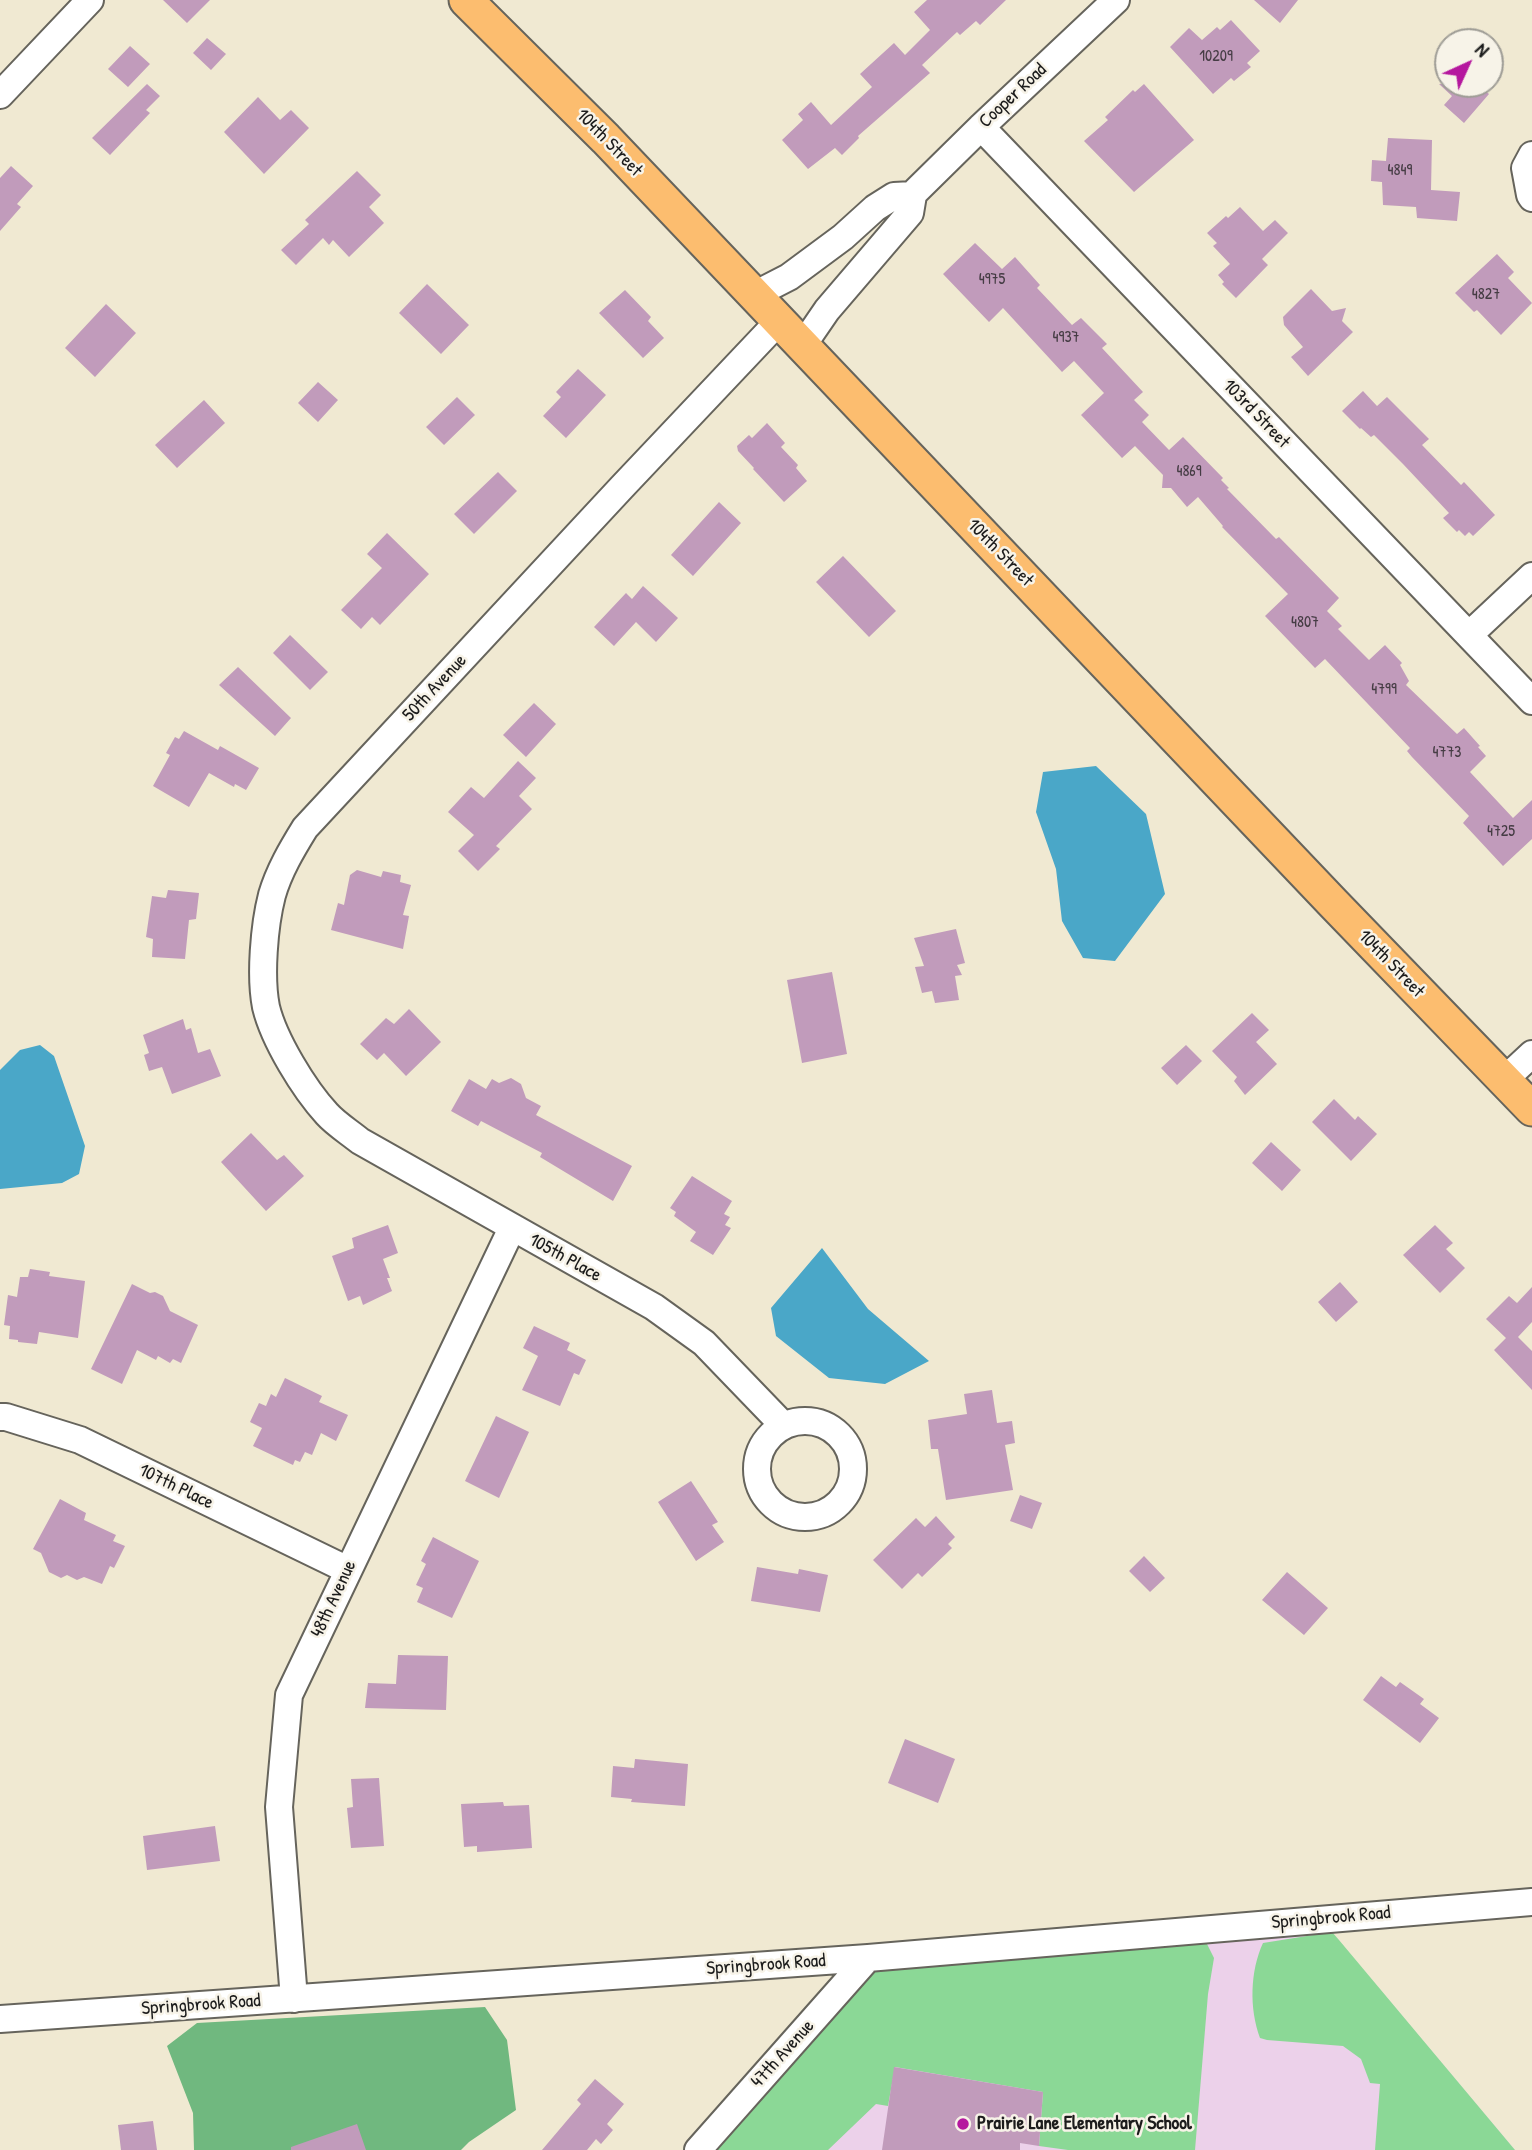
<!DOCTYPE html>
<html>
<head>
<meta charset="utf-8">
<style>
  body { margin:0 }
  #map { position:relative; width:1532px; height:2150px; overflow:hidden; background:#f0e9d2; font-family:"Patrick Hand",sans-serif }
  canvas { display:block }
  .north { position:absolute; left:1434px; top:28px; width:70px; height:70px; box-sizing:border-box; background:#f7f3e8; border:2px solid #9f9d96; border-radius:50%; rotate:45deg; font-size:19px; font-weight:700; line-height:28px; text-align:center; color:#1c1c1c }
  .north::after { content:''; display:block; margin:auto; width:24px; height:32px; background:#b5179e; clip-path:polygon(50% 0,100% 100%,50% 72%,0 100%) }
</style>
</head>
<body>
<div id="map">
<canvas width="1532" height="2150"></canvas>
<div class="north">N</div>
</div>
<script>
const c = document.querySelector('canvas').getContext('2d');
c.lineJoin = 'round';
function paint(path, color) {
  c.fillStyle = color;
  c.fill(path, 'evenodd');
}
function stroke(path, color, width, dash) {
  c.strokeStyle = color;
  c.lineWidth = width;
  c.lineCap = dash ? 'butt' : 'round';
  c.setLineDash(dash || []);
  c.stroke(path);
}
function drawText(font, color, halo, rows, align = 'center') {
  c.font = font + ' "Patrick Hand",sans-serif';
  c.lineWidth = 5;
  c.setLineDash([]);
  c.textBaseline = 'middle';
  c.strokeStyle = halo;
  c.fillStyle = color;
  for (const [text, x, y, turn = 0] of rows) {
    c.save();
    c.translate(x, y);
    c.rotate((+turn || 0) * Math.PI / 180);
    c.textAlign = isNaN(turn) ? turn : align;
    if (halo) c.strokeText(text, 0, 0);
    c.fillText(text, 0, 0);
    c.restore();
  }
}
paint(new Path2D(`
  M1321,1919L1515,2150H698L868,1958Z`), '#ecd1ea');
paint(new Path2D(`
  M1332,1932L1339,1940L1515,2150H1375L1380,2084L1370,2083L1361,2059L1343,2046L1267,2040L1260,2038C1249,2009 1250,1971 1263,1943Z
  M1205,1940L1214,1958L1208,1994L1195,2150H1068L1039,2146L1043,2092L895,2067L888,2106L876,2104L828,2150H698L868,1958Z`), '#8bd896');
paint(new Path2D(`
  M485,2007L507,2040L516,2110L469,2142L461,2150H194L193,2113L167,2046L197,2023Z`), '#70b87f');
paint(new Path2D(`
  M1096,766L1146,814L1165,894L1115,961L1083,958L1062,921L1056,869L1036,812L1043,772Z
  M40,1045L54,1056L85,1146L79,1174L62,1183L0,1189V1070L20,1050Z
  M822,1248L868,1309L929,1361L885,1384L829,1378L776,1336L771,1308Z`), '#4aa7c8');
paint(new Path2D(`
  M163,0H210L187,23Z
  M927,0H1006L980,25L976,21L960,35L957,32L922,65L930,73L858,136L859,138L842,155L835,148L808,169L782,140L803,120L798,114L811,102L831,125L872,87L860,74L894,43L905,55L930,30L914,12Z
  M1254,0H1298L1280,23Z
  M1231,20L1260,51L1247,63L1251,67L1234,81L1231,78L1213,94L1170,47L1189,28L1202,40L1217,27L1220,30Z
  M207,38L226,54L211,70L193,53Z
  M130,46L150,64L128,87L108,69Z
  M147,84L160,96L146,110L150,113L110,155L92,138Z
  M1144,84L1194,140L1134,192L1084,141L1108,120L1105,117L1133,90L1135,92Z
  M1439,84H1478L1489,94L1464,123L1444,105L1452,96Z
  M258,97L280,120L291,110L309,128L264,174L224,132Z
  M1388,138L1432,140L1431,190L1460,192L1457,221L1417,218L1416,207L1383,205L1382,182L1371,181L1372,160L1386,161Z
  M11,166L33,186L17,204L21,207L0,231V178Z
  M357,171L381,195L369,207L384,223L349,257L333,240L329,245L323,238L296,265L281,250L309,224L305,220Z
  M1240,207L1263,231L1275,220L1288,233L1262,259L1268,265L1236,298L1222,284L1224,282L1218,275L1230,264L1213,246L1217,243L1207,233L1226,216L1228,218Z
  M975,243L1002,269L1015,257L1040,285L1037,288L1072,325L1081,318L1107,344L1102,348L1143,392L1134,400L1149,415L1142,422L1169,450L1183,437L1223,478L1221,480L1229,488L1227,489L1276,539L1279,537L1339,598L1327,611L1342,626L1338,629L1369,660L1385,645L1402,663L1400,665L1409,681L1406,685L1457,734L1464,728L1480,746L1478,747L1486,756L1470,772L1513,818L1532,800V839L1503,866L1463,823L1469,816L1412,757L1407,751L1410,748L1325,659L1315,668L1265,616L1288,594L1222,527L1223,526L1198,497L1187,507L1171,488H1162L1163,475L1135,446L1122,458L1081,415L1104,393L1074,361L1062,372L1003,308L989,322L943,274Z
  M1497,254L1514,272L1508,278L1532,303L1501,335L1477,310L1474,312L1455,293Z
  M427,284L469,325L441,354L399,313Z
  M1311,289L1332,311L1346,308L1342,321L1353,332L1308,376L1291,357L1303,347L1284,325L1283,317Z
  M625,290L651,317L648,321L664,338L643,358L599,313Z
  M106,304L136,333L95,377L65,348Z
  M578,369L606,395L566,438L543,416L561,397L556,392Z
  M318,382L338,400L318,422L298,403Z
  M1363,391L1377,406L1387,397L1429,439L1422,445L1461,485L1464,482L1495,515L1473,536L1469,532L1465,536L1459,530L1457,532L1443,518L1449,513L1403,464L1374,435L1371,437L1361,428L1360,429L1342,411Z
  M457,397L475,415L444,445L426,427Z
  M204,400L225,423L177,468L155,445Z
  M767,423L785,443L781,447L798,465L796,468L807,481L784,502L753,469L754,468L738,451L737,446L749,435L752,438Z
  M498,472L517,491L474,534L454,514Z
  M719,502L741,523L693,576L671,555Z
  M387,533L429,574L380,625L372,617L361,629L341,610L382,568L367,554Z
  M843,556L896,611L869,637L816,582Z
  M643,586L678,618L656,642L636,622L614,646L594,627L626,593L632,599Z
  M290,635L328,672L310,690L273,653Z
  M238,667L291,718L275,736L219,685Z
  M534,703L556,724L526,757L503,735Z
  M184,731L218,750L220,746L259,768L246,790L235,784L234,787L209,773L189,807L153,786L170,755L166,753L175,737L179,739Z
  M518,761L536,778L519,796L532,809L496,846L500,849L478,871L458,851L474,835L448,812L471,787L484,798Z
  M357,870L381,877L383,871L401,875L400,882L411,885L403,915L409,916L403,949L331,930L338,903L344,905L350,875Z
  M168,890L199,893L196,919L189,920L185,959L152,957L153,939L146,937L152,896L166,898Z
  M956,929L965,963L957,965L962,975L955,976L959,1000L935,1003L932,991L922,993L915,967L924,966L914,938Z
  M832,972L847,1054L802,1063L787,980Z
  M409,1009L441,1042L406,1076L384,1053L377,1060L360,1044L386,1018L394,1024Z
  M1252,1013L1269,1030L1256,1042L1277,1064L1245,1095L1234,1081L1237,1077L1212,1051Z
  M183,1019L186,1030L191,1028L198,1053L210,1049L221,1076L172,1094L162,1067L149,1071L144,1055L149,1053L143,1035Z
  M1186,1045L1202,1061L1177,1085L1161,1068Z
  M511,1078L521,1084L526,1098L541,1106L536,1115L632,1166L613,1201L540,1157L542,1153L481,1121L478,1126L451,1111L469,1079L486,1089L492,1079L499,1083Z
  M1334,1099L1355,1120L1358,1116L1377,1134L1351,1161L1312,1122Z
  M251,1133L277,1160L284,1155L304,1176L266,1211L221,1162Z
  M1271,1142L1301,1170L1282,1191L1252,1163Z
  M692,1176L732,1201L724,1214L730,1217L725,1225L731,1228L713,1255L690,1241L696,1232L674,1216L676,1212L670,1208Z
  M388,1225L398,1253L383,1259L390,1278H387L392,1291L363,1305L360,1296L348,1301L332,1256L354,1248L352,1238Z
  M1435,1225L1453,1243L1446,1249L1465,1268L1440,1293L1403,1255Z
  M30,1269L50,1272L49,1276L85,1281L78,1338L39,1332L37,1344L18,1342V1340L9,1339L10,1326L4,1325L8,1295L17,1297L20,1277H28Z
  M1340,1282L1358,1302L1336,1322L1318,1302Z
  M132,1284L150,1293L155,1292L163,1296L170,1311L198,1325L181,1363L173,1359L170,1363L158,1356L156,1360L137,1350L122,1384L91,1369Z
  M1532,1287V1322L1518,1337L1532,1351V1390L1494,1350L1506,1338L1486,1319L1509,1296L1517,1303Z
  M534,1326L570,1343L567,1350L586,1360L579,1375L574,1373L560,1406L522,1390L538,1356L523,1348Z
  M285,1378L322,1396L319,1402L348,1415L336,1441L321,1433L312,1455L305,1452L300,1462L295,1460L293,1465L253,1446L262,1428L250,1422L259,1403L266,1406L271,1394L276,1397Z
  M992,1390L997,1423L1012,1421L1015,1443L1005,1445L1013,1490L946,1500L938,1449H931L928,1420L967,1414L964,1394Z
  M496,1416L529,1432L499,1498L465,1481Z
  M691,1481L718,1522L712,1525L724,1542L696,1561L658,1502Z
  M1020,1495L1042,1503L1032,1529L1010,1521Z
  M60,1499L86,1513L84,1520L116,1535L113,1541L125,1546L114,1568L110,1566L102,1584L84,1577L77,1580L67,1575L61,1578L49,1572L41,1553L33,1549Z
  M936,1516L955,1537L948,1544L952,1548L922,1577L918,1573L902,1589L873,1560L916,1518L925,1527Z
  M433,1537L479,1561L452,1618L417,1602L423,1588L416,1585L426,1564L421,1561Z
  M1144,1556L1165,1578L1150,1592L1129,1571Z
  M757,1567L798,1574L799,1569L828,1575L820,1612L751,1601Z
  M1287,1572L1328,1608L1304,1635L1262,1600Z
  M398,1655L448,1656L446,1710L365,1708L368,1683L396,1684Z
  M1381,1676L1396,1687L1400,1682L1424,1699L1420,1704L1439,1718L1420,1743L1363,1700Z
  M905,1739L955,1759L938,1803L888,1783Z
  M635,1759L688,1764L685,1806L631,1802L632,1799L611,1797L613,1766L634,1768Z
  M379,1778L384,1846L351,1848L347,1808L353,1807L351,1779Z
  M503,1802L504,1806L529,1805L532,1848L477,1852V1846L464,1847L461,1804Z
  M215,1826L220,1861L147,1870L143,1836Z
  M894,2067L1043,2092L1039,2146L1020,2143V2150H882Z
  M595,2079L624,2104L607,2124L613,2130L601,2144L596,2139L587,2150H542L581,2104L577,2100Z
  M153,2121L157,2150H121L118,2125Z
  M357,2124L366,2150H291V2147Z`), '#c19bbb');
const minor = new Path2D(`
  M0,95L90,0
  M981,127L1532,701
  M1532,155L1525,168L1530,195L1532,198
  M754,295L789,277L843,237L875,208L894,196L913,195
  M779,321L622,487L305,828C292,849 279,871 272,895C264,926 260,977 266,1007C274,1040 304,1089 327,1114C336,1124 349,1132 360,1141L654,1307L704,1343L784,1426
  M803,345L827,310L910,213L913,195L916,191L981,127L1116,0
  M1469,635L1532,576
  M1504,1080L1532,1054
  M0,1417H6L80,1440L348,1570
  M757 1469a48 48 0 1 1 96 0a48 48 0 1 1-96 0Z
  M294,1999L279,1807L289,1695L512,1228
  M0,2019L868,1958L1532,1902
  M698,2150L868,1958`);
const major = new Path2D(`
  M466,0L606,139L1333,903L1532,1109`);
stroke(minor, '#66645c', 30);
stroke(major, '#66645c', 37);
stroke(minor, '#fff', 26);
stroke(major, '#fcbd6f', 33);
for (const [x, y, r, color] of [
  [963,2124,7,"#b5179e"]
]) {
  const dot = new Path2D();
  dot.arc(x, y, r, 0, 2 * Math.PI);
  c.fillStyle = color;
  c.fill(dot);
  stroke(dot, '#f7f3e8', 2.5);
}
drawText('16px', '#453c44', null, [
  ["10209",1216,57],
  ["4849",1400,171],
  ["4975",992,280],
  ["4827",1486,295],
  ["4937",1066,338],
  ["4869",1189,472],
  ["4807",1305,623],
  ["4799",1384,690],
  ["4773",1447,753],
  ["4725",1501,832]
]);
drawText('19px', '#1c1c1c', '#f7f3e8', [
  ["Cooper Road",1013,96,-43],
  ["104th Street",609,143,46],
  ["103rd Street",1256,414,46],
  ["104th Street",1000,553,46],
  ["50th Avenue",435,688,-47],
  ["104th Street",1391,964,46],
  ["105th Place",565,1258,29],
  ["107th Place",176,1487,26],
  ["48th Avenue",334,1599,-65],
  ["Springbrook Road",1331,1918,-5],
  ["Springbrook Road",766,1965,-4],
  ["Springbrook Road",201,2005,-4],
  ["47th Avenue",783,2054,-48]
]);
drawText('bold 19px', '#1c1c1c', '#f7f3e8', [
  ["Prairie Lane Elementary School",977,2124]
], 'left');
</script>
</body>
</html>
